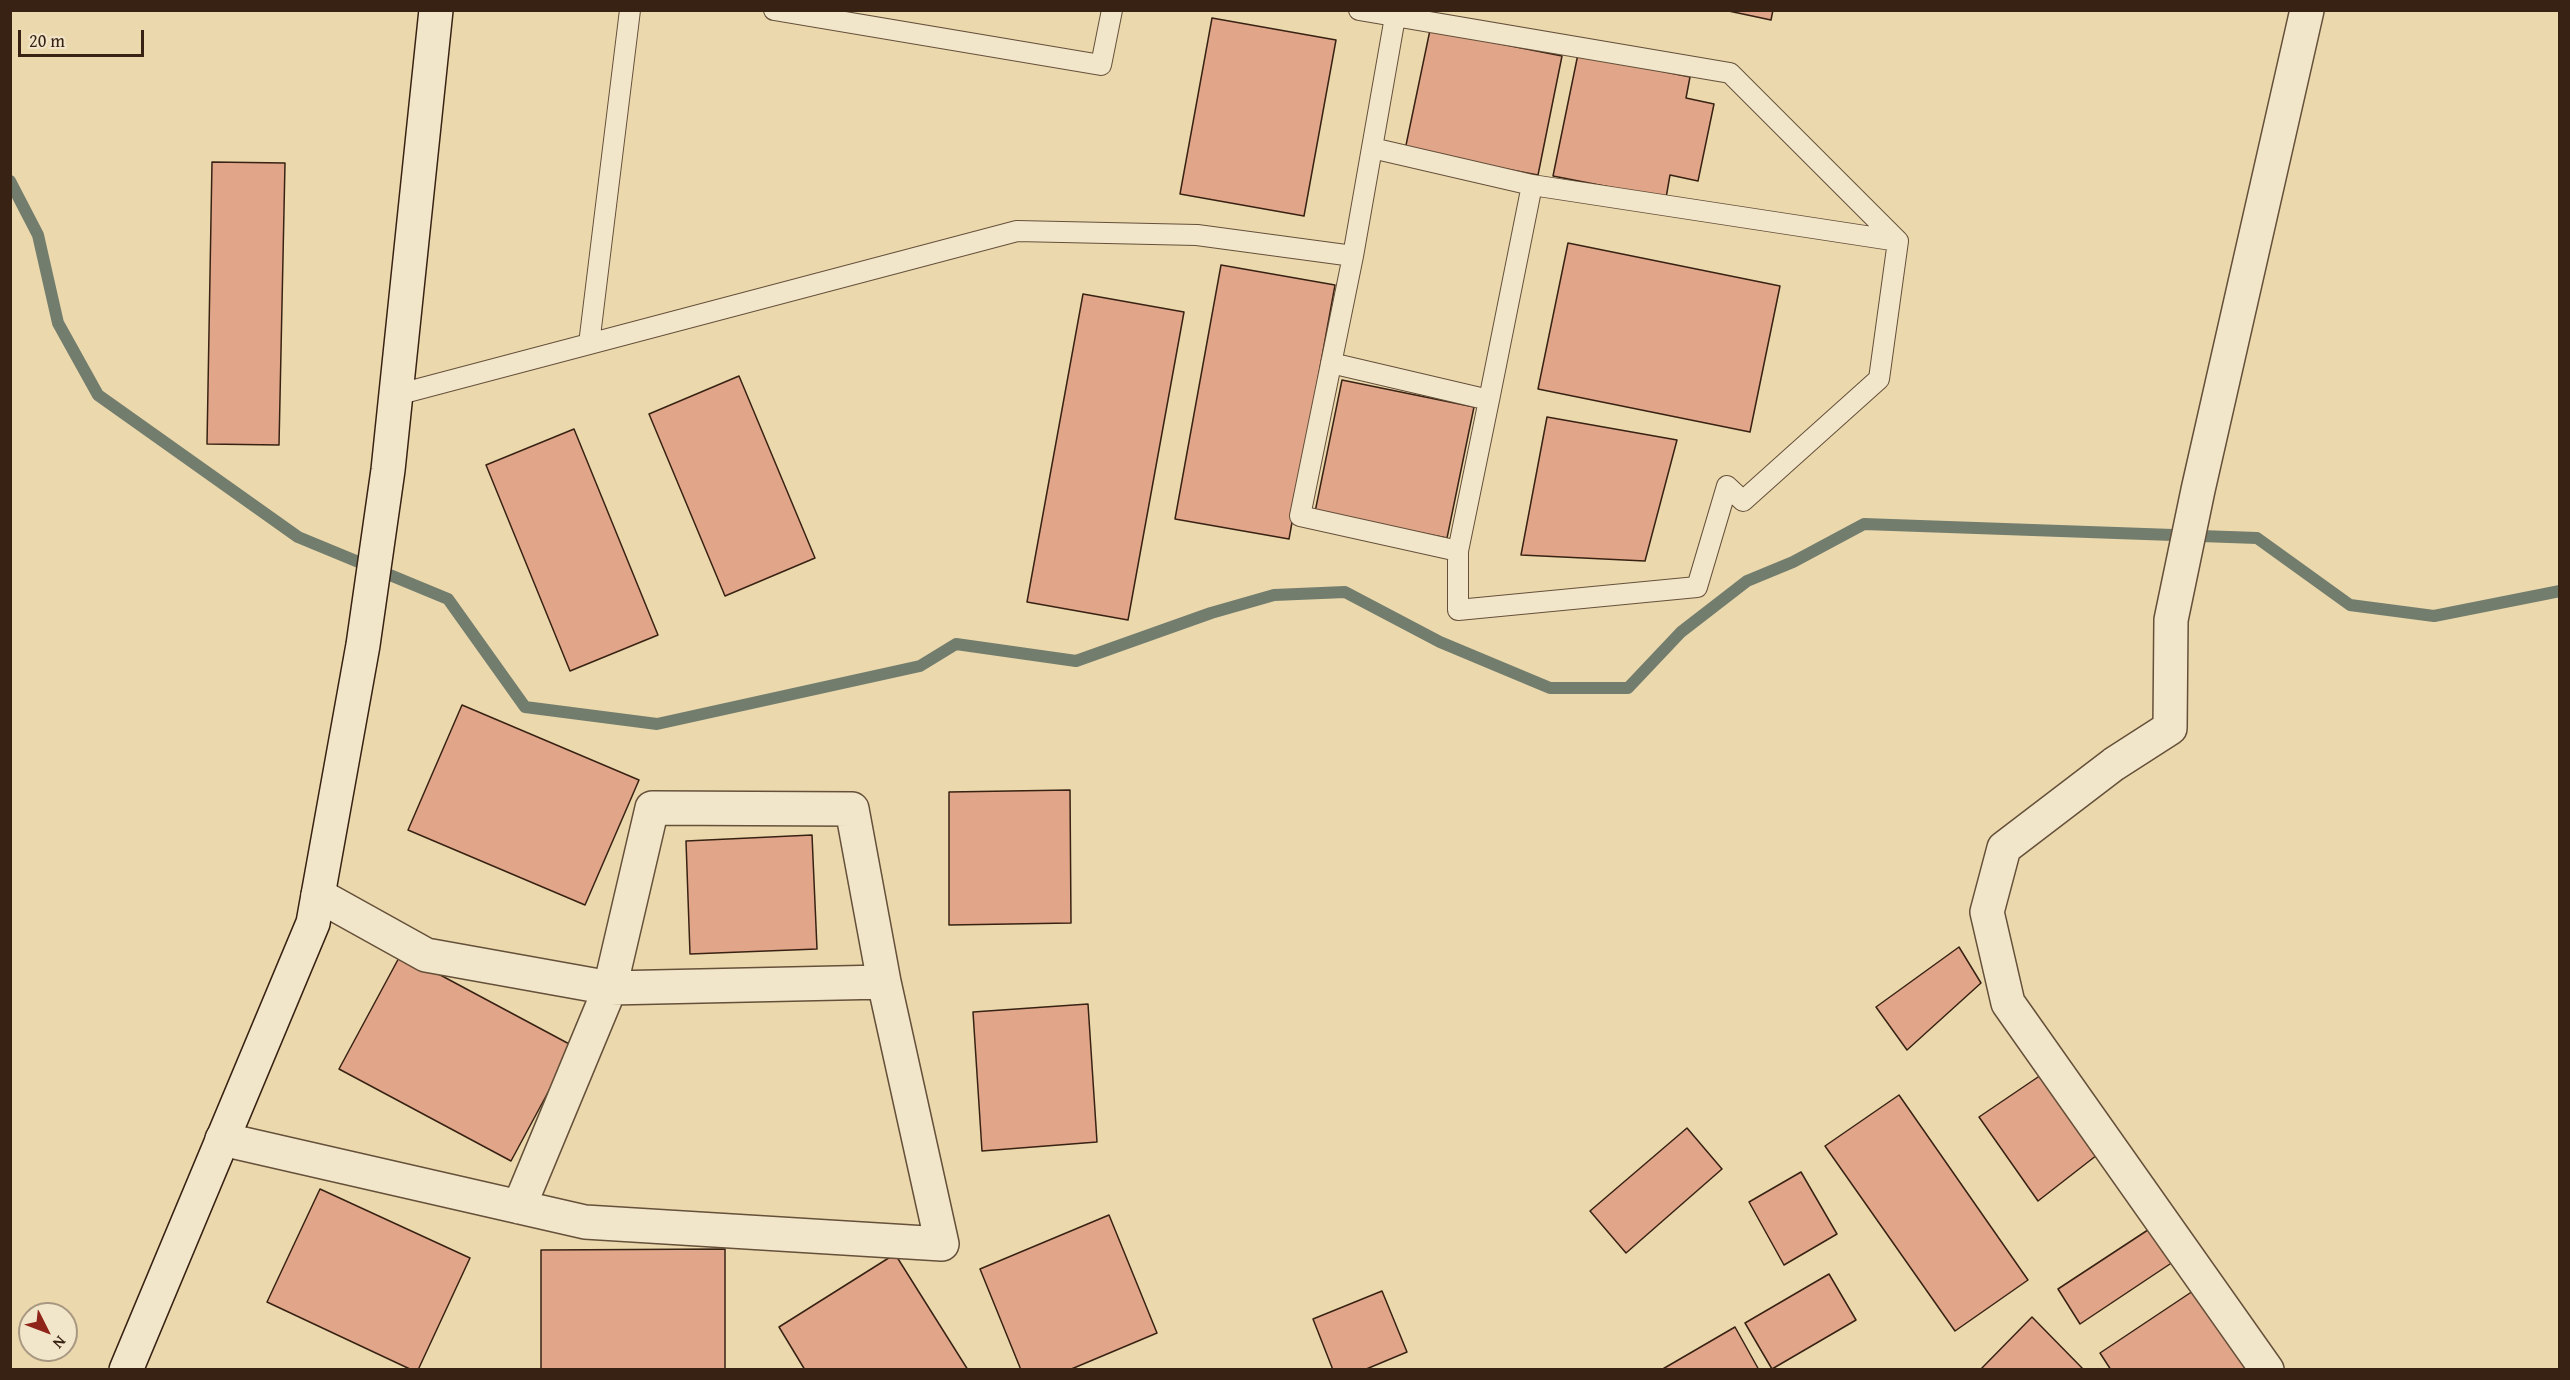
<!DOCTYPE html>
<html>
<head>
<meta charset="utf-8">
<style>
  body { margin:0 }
  #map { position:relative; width:2570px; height:1380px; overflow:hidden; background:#ebd8ad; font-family:"Gentium Book Plus",serif }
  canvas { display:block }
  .frame { position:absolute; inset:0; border:12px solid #382213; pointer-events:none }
  .north { position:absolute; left:18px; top:1302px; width:60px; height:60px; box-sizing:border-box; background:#f2e6ca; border:2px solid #a89881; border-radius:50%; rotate:132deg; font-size:16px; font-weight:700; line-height:24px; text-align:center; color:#382213 }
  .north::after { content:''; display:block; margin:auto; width:21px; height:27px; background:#8f2418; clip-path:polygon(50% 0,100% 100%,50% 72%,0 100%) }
  .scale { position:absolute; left:18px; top:30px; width:126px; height:27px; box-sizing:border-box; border:3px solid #382213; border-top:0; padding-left:8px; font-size:18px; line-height:21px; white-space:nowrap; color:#382213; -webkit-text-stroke:4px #f2e6ca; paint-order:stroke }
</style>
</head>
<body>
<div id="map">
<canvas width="2570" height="1380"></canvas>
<div class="frame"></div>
<div class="north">N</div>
<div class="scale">20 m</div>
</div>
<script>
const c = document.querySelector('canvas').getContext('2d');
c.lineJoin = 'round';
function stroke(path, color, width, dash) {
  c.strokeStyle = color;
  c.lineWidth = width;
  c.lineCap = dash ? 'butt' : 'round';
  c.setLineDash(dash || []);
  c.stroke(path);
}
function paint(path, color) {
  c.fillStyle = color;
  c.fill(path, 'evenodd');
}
stroke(new Path2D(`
  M10,181L38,235L58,323L98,395L298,537L448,599L525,707L657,724L920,666L956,644L1076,661L1211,613L1274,595L1345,592L1440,642L1550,688H1628L1681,632L1747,581L1793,562L1864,524L2257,538L2350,605L2434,616L2560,591`), '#727d6d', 12);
const building = new Path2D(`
  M1724,10H1773L1771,20Z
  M1212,18L1336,40L1304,216L1180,194Z
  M1430,30L1562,56L1538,175L1405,150Z
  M1578,54L1690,77L1686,98L1714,104L1698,181L1670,175L1666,198L1553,176Z
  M212,162L285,163L279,445L207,444Z
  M1568,243L1780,286L1750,432L1538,389Z
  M1221,265L1335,285L1289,539L1175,519Z
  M1083,294L1184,312L1128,620L1027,602Z
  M739,376L815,558L725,596L649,414Z
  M1342,380L1474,407L1447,538L1315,512Z
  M1547,417L1677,440L1645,561L1521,555Z
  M574,429L658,635L570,671L486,465Z
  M462,705L639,780L585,905L408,830Z
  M1070,790L1071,923L949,925V792Z
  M812,835L817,949L690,954L686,841Z
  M1959,947L1981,983L1907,1050L1876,1007Z
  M401,954L573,1046L511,1161L339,1069Z
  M1088,1004L1097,1142L982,1151L973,1012Z
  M2041,1075L2097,1155L2038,1201L1979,1117Z
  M1899,1095L2028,1280L1955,1331L1825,1146Z
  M1687,1128L1722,1169L1626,1253L1590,1211Z
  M1801,1172L1837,1234L1784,1265L1749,1202Z
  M320,1189L470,1258L418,1370H412L267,1302Z
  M1109,1215L1157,1333L1069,1370H1021L980,1269Z
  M2157,1224L2179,1258L2080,1324L2058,1289Z
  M725,1249V1370H541V1250Z
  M895,1254L968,1370H805L779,1327Z
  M1829,1274L1856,1320L1772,1369L1745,1323Z
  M2196,1289L2248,1370H2111L2100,1353Z
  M1382,1291L1407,1352L1364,1370H1333L1313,1319Z
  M2032,1317L2084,1370H1980Z
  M1735,1327L1759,1370H1661Z`);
paint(building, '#e1a689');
stroke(building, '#382213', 1.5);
const lane = new Path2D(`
  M774,10L1101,65L1112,10
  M1532,185L1898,241
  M1353,256L1395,17
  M589,344L630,10
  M1331,363L1489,400L1532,185L1372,148
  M396,395L1017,231L1197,235L1353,256L1300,516L1458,551V610L1697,587L1727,486L1743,501L1879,379L1898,241L1730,73L1359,10
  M1458,551L1489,400`);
const street = new Path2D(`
  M222,1139L585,1222L942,1244L884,982L610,988L426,955L318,895
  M519,1207L610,988L652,808L852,809L884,982
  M2267,1370L2008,1003L1987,912L2004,848L2114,764L2170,728L2171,620L2198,490L2307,10`);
const secondary = new Path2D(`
  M126,1370L313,923L363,645L388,470L436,10`);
stroke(lane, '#65503a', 22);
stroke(street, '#65503a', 36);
stroke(secondary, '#382213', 36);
stroke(lane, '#f2e6ca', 20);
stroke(street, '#f2e6ca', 33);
stroke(secondary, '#f2e6ca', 33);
</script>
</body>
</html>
